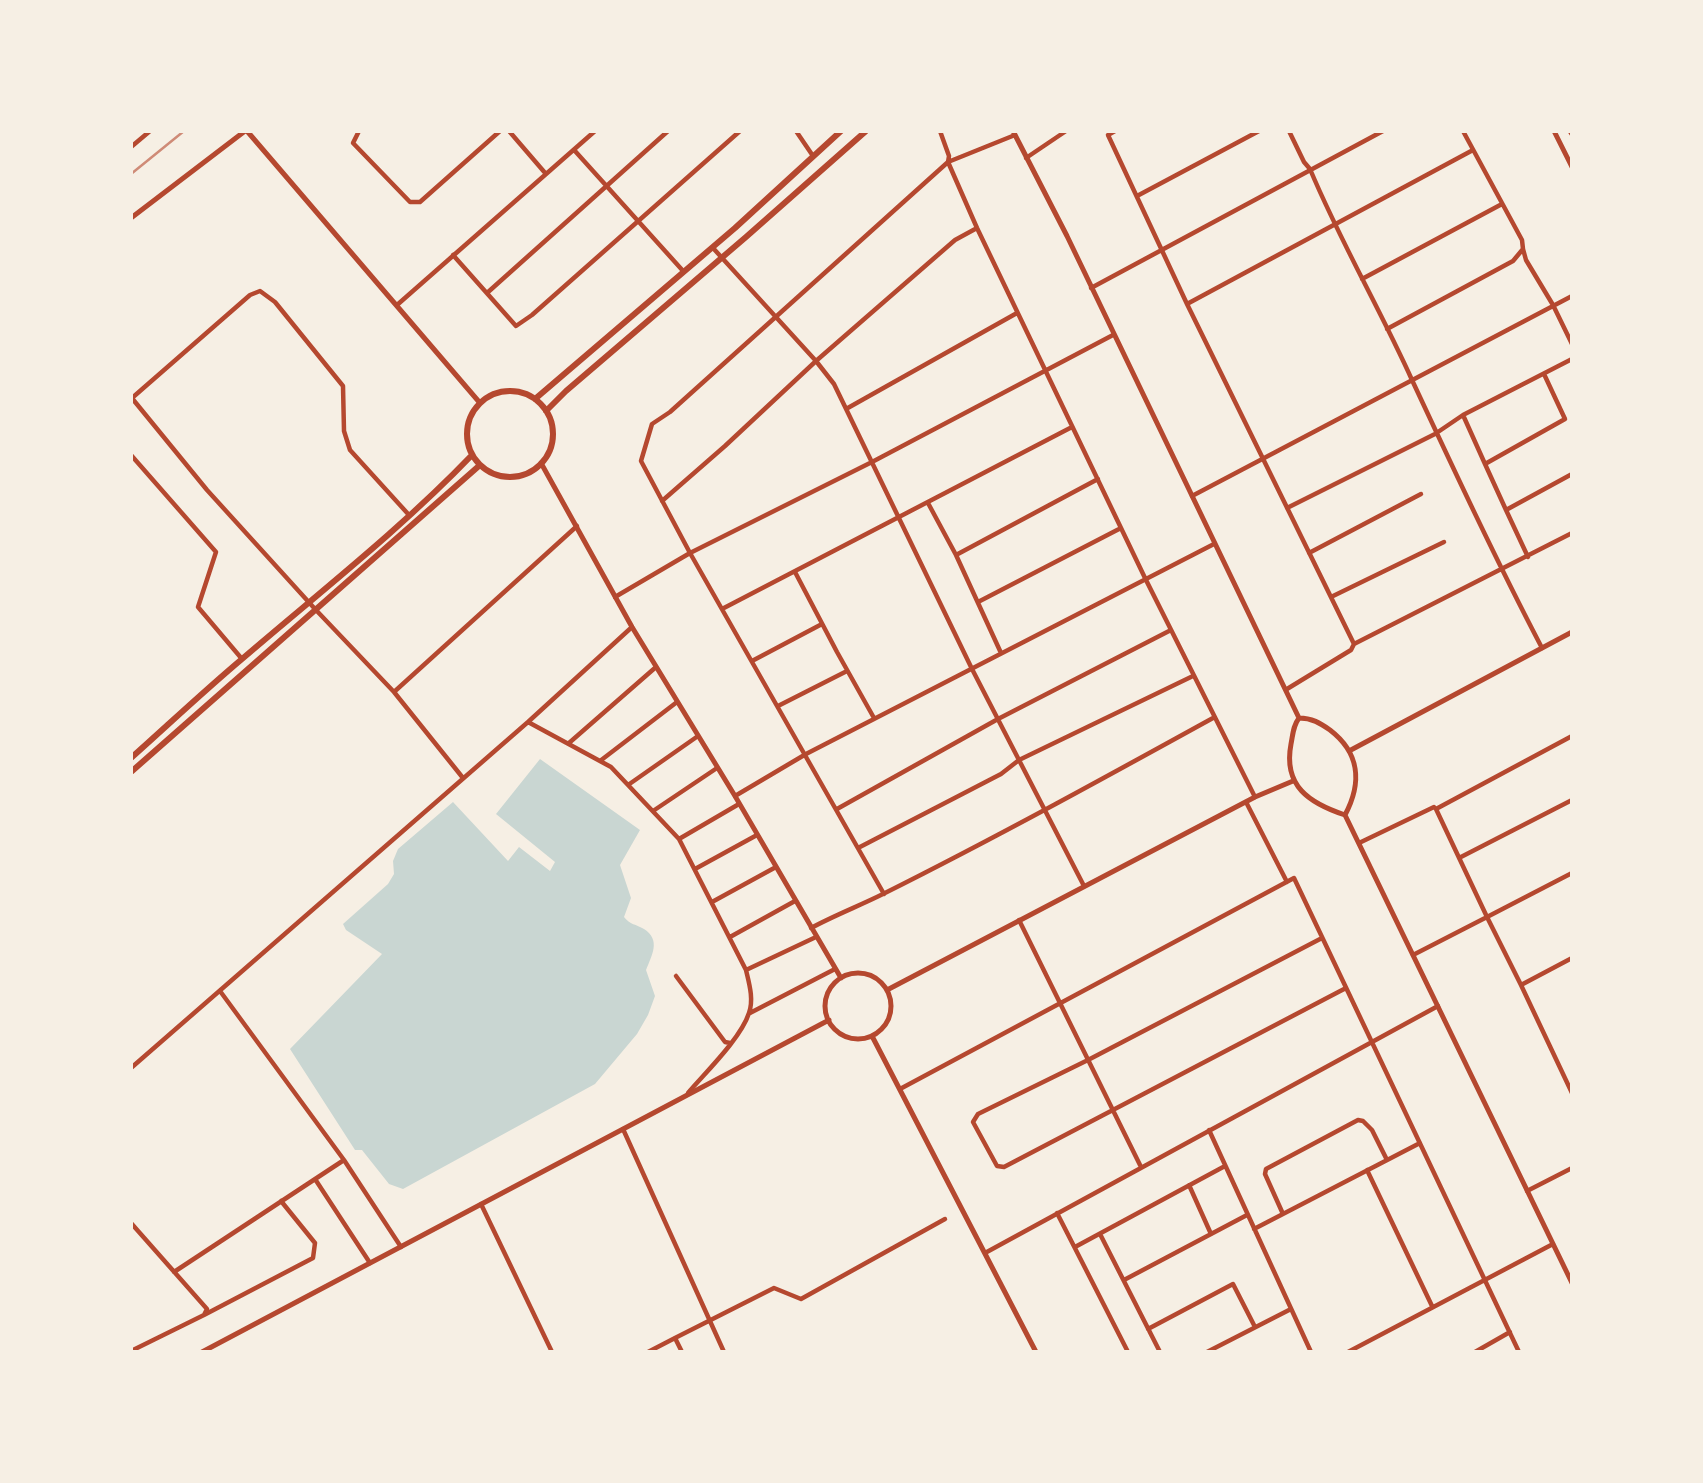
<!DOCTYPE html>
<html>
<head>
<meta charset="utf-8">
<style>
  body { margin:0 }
  #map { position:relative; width:1703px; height:1483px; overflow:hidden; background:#f6efe4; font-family:"IBM Plex Sans",sans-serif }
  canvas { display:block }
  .frame { position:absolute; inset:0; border:133px solid #f6efe4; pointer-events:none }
</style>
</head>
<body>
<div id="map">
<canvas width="1703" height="1483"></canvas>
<div class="frame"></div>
</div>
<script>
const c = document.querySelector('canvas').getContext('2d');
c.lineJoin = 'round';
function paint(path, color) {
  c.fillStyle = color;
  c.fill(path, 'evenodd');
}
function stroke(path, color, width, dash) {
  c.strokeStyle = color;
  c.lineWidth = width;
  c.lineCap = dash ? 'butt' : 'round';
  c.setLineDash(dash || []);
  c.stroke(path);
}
paint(new Path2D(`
  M540,759L640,830L620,865L631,898L624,917C630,925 636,924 644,929C661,940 652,955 646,970L655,996L648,1015L637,1034L595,1084L403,1189L389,1184L362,1150H355L290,1049L382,954L346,930L343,924L388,884L394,874L393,861L398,849L453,802L508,861L519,847L550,871L555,862L496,814Z`), '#c9d6d2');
stroke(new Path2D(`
  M359,131L353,143L410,202H420L500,131
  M509,131L546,174
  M796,131L813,156
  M940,131L949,156L948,162L1015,135
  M1115,131L1108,135L1187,304L1354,644L1572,533
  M1289,131L1304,162L1310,169C1340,241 1380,309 1412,380C1454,470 1496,560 1542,648
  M131,147L150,131
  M575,151L684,272
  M1026,158L1066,131
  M1137,196L1259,131
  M713,248L816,361L834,384L972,669L1084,886
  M1523,249L1526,260L1553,305L1572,344
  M453,255L516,326L532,315L740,131
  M1362,279L1502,204
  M1091,288L1383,131
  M487,293L668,131
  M1187,304L1473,150
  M397,305L595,131
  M1387,329L1513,261L1523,249L1522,240L1463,131
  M131,397L207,490L315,609L394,692
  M132,398L250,295L260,291L275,302L343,386L344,431L350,450L409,515
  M846,409L1017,313
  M1463,415L1485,464L1565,419L1544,374
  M131,455L216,552L198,607L242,659
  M1485,464L1506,510
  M1192,496L1572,296
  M662,501L725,446L816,361L955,240L977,228
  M928,503L956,555L1001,653
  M1287,508L1435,434L1463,415L1572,359
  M1309,553L1421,494
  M956,555L1098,479
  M1528,557L1506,510L1572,474
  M795,572L837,652L874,718
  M615,597L690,553L872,462L1113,335
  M1331,597L1444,542
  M978,602L1121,528
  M722,609L1072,427
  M752,661L822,624
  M1287,689L1351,650L1354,644
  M778,706L847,671
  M528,722L611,767L679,839L746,970C749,983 754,999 749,1013C741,1038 706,1072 688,1093
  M569,743L656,667
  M600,761L677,702
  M463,778L394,692L577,526
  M628,785L698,736
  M735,796L806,754L1214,544
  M1246,802L1287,882
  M837,809L998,719L1171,630
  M1436,809L1487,917L1572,873
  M653,811L717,768
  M679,839L739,804
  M1359,843L1434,807L1436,809L1572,736
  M858,848L1001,774L1019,760L1193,676
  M1459,858L1572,800
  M695,869L757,835
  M884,894L690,553L641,461L652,424L670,412L948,162L977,228L1145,578L1255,797
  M712,902L776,867
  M1019,920L1141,1167
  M811,928C835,915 859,906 883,894C995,838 1104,778 1213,718
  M730,937L795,901
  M1322,938L1088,1060L978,1114L973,1122L997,1166L1004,1167L1346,988
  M1413,955L1487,917L1521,985L1572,958
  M746,970L816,937
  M676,976L725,1042L730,1043
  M1521,985L1572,1093
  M220,991L344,1160L401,1247
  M750,1013L835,969
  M131,1068L528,722L632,627
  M900,1089L1294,878L1519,1352
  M623,1129L724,1352
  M1209,1130L1311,1352
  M1367,1170L1432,1306
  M315,1179L370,1263
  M1189,1185L1211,1234
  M1527,1191L1572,1168
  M481,1204L552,1352
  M1057,1213L1128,1352
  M1283,1214L1265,1174L1266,1169L1358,1120L1363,1121L1372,1130L1387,1160
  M131,1223L207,1309L204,1315L131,1351
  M1254,1229L1420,1143
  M1100,1234L1160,1352
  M1075,1247L1225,1166
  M985,1253L1438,1006
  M174,1272L344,1160
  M1124,1280L1247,1215
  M204,1315L313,1258L315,1243L281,1201
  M1148,1329L1233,1284L1255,1327
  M648,1352L675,1338
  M682,1352L675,1338L774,1288L801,1299L945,1219
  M1207,1352L1291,1309
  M1348,1352L1553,1244
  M1475,1352L1510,1332`), '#b5482f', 4.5);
stroke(new Path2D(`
  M247,131L480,403
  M1013,131L1067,236L1299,718
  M1554,131L1572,167
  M1570,131L1572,134
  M131,218L245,131
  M541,463L632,627L735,796L841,978
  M1299,718C1293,726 1293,734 1291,744C1283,786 1309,803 1345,815L1572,1283
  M1299,718C1312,718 1320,723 1330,730C1360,753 1362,783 1345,815
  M1349,751L1572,632
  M825 1006a33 33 0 1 1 66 0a33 33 0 1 1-66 0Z
  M887,990L1255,797L1293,781
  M872,1036L1036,1352
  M202,1352L829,1020`), '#b5482f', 5);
stroke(new Path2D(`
  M467 434a43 43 0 1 1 86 0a43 43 0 1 1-86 0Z
  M535,399L735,228L841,131
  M546,411L566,391L746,237L866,131
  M131,758C168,725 204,691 242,659C320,592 401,529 472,455
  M131,772L480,465`), '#b5482f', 6);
stroke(new Path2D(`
  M131,174L184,131`), '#cf8b77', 2.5);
</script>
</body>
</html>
